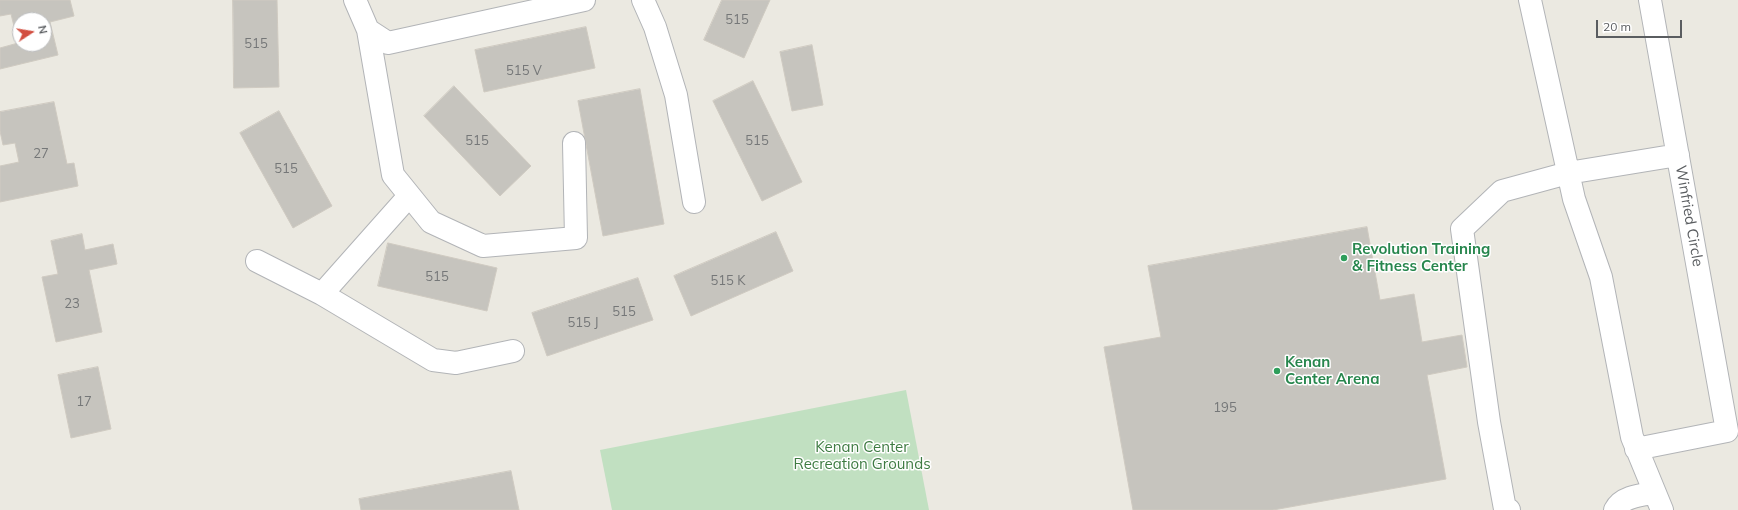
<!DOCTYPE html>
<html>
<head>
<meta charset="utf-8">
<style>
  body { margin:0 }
  #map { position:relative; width:1738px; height:510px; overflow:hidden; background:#ebe9e1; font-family:Mulish,sans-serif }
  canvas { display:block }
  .north { position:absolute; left:12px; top:12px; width:40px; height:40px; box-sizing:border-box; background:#fff; border:1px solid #bdbebf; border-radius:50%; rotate:78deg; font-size:11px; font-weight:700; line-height:16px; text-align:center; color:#5a5d60 }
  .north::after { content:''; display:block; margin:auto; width:14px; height:18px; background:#d24e40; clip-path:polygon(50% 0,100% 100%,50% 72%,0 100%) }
  .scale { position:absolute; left:1596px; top:20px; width:86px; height:18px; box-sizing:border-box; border:2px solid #5a5d60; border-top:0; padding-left:5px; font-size:12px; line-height:14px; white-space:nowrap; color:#5a5d60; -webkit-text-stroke:3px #fff; paint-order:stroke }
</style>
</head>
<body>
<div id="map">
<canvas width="1738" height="510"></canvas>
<div class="north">N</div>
<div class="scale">20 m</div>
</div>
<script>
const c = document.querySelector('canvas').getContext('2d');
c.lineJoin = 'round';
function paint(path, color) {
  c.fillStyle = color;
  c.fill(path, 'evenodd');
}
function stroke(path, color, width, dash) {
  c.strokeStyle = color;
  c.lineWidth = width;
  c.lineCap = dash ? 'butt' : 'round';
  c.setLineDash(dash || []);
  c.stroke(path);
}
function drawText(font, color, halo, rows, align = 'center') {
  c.font = font + ' Mulish,sans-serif';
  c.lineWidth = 3;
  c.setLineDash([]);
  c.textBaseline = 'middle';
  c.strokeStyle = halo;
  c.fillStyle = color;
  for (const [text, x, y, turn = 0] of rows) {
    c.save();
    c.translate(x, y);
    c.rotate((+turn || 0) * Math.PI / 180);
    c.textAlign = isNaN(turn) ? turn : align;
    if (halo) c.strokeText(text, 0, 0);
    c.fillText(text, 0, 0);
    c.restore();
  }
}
paint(new Path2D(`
  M906,390L929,510H612L600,450Z`), '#c1e0c1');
const building = new Path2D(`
  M0,0H70L74,16L50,22L58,55L0,69V48L18,43L11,14L0,16ZM20,20H44V44H20Z
  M233,0H277L279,87L234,88Z
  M722,0H770L744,58L704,40Z
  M586,27L595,68L484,92L475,50Z
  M812,45L823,105L792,111L780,52Z
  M753,81L802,182L762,201L713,101Z
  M454,86L531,166L500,196L424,116Z
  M640,89L664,224L603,236L578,101Z
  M54,102L67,164L74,163L78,186L0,202V166L19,162L15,143L3,145L0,131V112Z
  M279,111L332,206L293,228L240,133Z
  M1367,227L1380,300L1414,294L1422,342L1462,335L1467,367L1427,375L1446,479L1273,510H1133L1104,347L1161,337L1148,266Z
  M776,232L793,271L691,316L674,276Z
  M82,234L85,250L113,244L117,264L89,270L102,332L56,342L42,277L58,274L51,241Z
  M388,243L497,268L487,311L378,286Z
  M638,278L653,320L547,356L532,313Z
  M98,367L111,429L71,438L58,375Z
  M511,471L519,510H361L359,499Z`);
paint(building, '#c6c4be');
stroke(building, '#cfcac1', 1);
const minor = new Path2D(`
  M355,0L368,30L388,43L584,0
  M643,0L655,27L676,95L694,202
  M1530,0L1574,199L1601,277L1632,437L1662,510
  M368,30L393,175L431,222L483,246L576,238L574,143
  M257,261L322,294L409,196
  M322,294L433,360L456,363L513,351
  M1636,449L1727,431L1650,0
  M1509,510L1505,509L1489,422L1462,229L1502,191L1568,173L1678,155
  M1615,510C1622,496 1642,495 1655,493`);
stroke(minor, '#b2b4b7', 24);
stroke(minor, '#fff', 22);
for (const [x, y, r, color] of [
  [1344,258,4,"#2e9e5b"],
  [1277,371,4,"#2e9e5b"]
]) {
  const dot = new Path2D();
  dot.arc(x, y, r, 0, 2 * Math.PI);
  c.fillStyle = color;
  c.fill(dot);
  stroke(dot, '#fff', 1.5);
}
drawText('13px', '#757778', null, [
  ["515",737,20],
  ["515",256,44],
  ["515 V",524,71],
  ["515",477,141],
  ["515",757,141],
  ["27",41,154],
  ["515",286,169],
  ["515",437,277],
  ["515 K",728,281],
  ["23",72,304],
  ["515",624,312],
  ["515 J",583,323],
  ["17",84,402],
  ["195",1225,408]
]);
drawText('15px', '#5a5d60', '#fff', [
  ["Winfried Circle",1689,216,80]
]);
drawText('bold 15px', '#27864d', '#fff', [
  ["Revolution Training",1352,249],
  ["& Fitness Center",1352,266],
  ["Kenan",1285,362],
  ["Center Arena",1285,379]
], 'left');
drawText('15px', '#3e7b42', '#fff', [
  ["Kenan Center",862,447],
  ["Recreation Grounds",862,464]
]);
</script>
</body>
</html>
